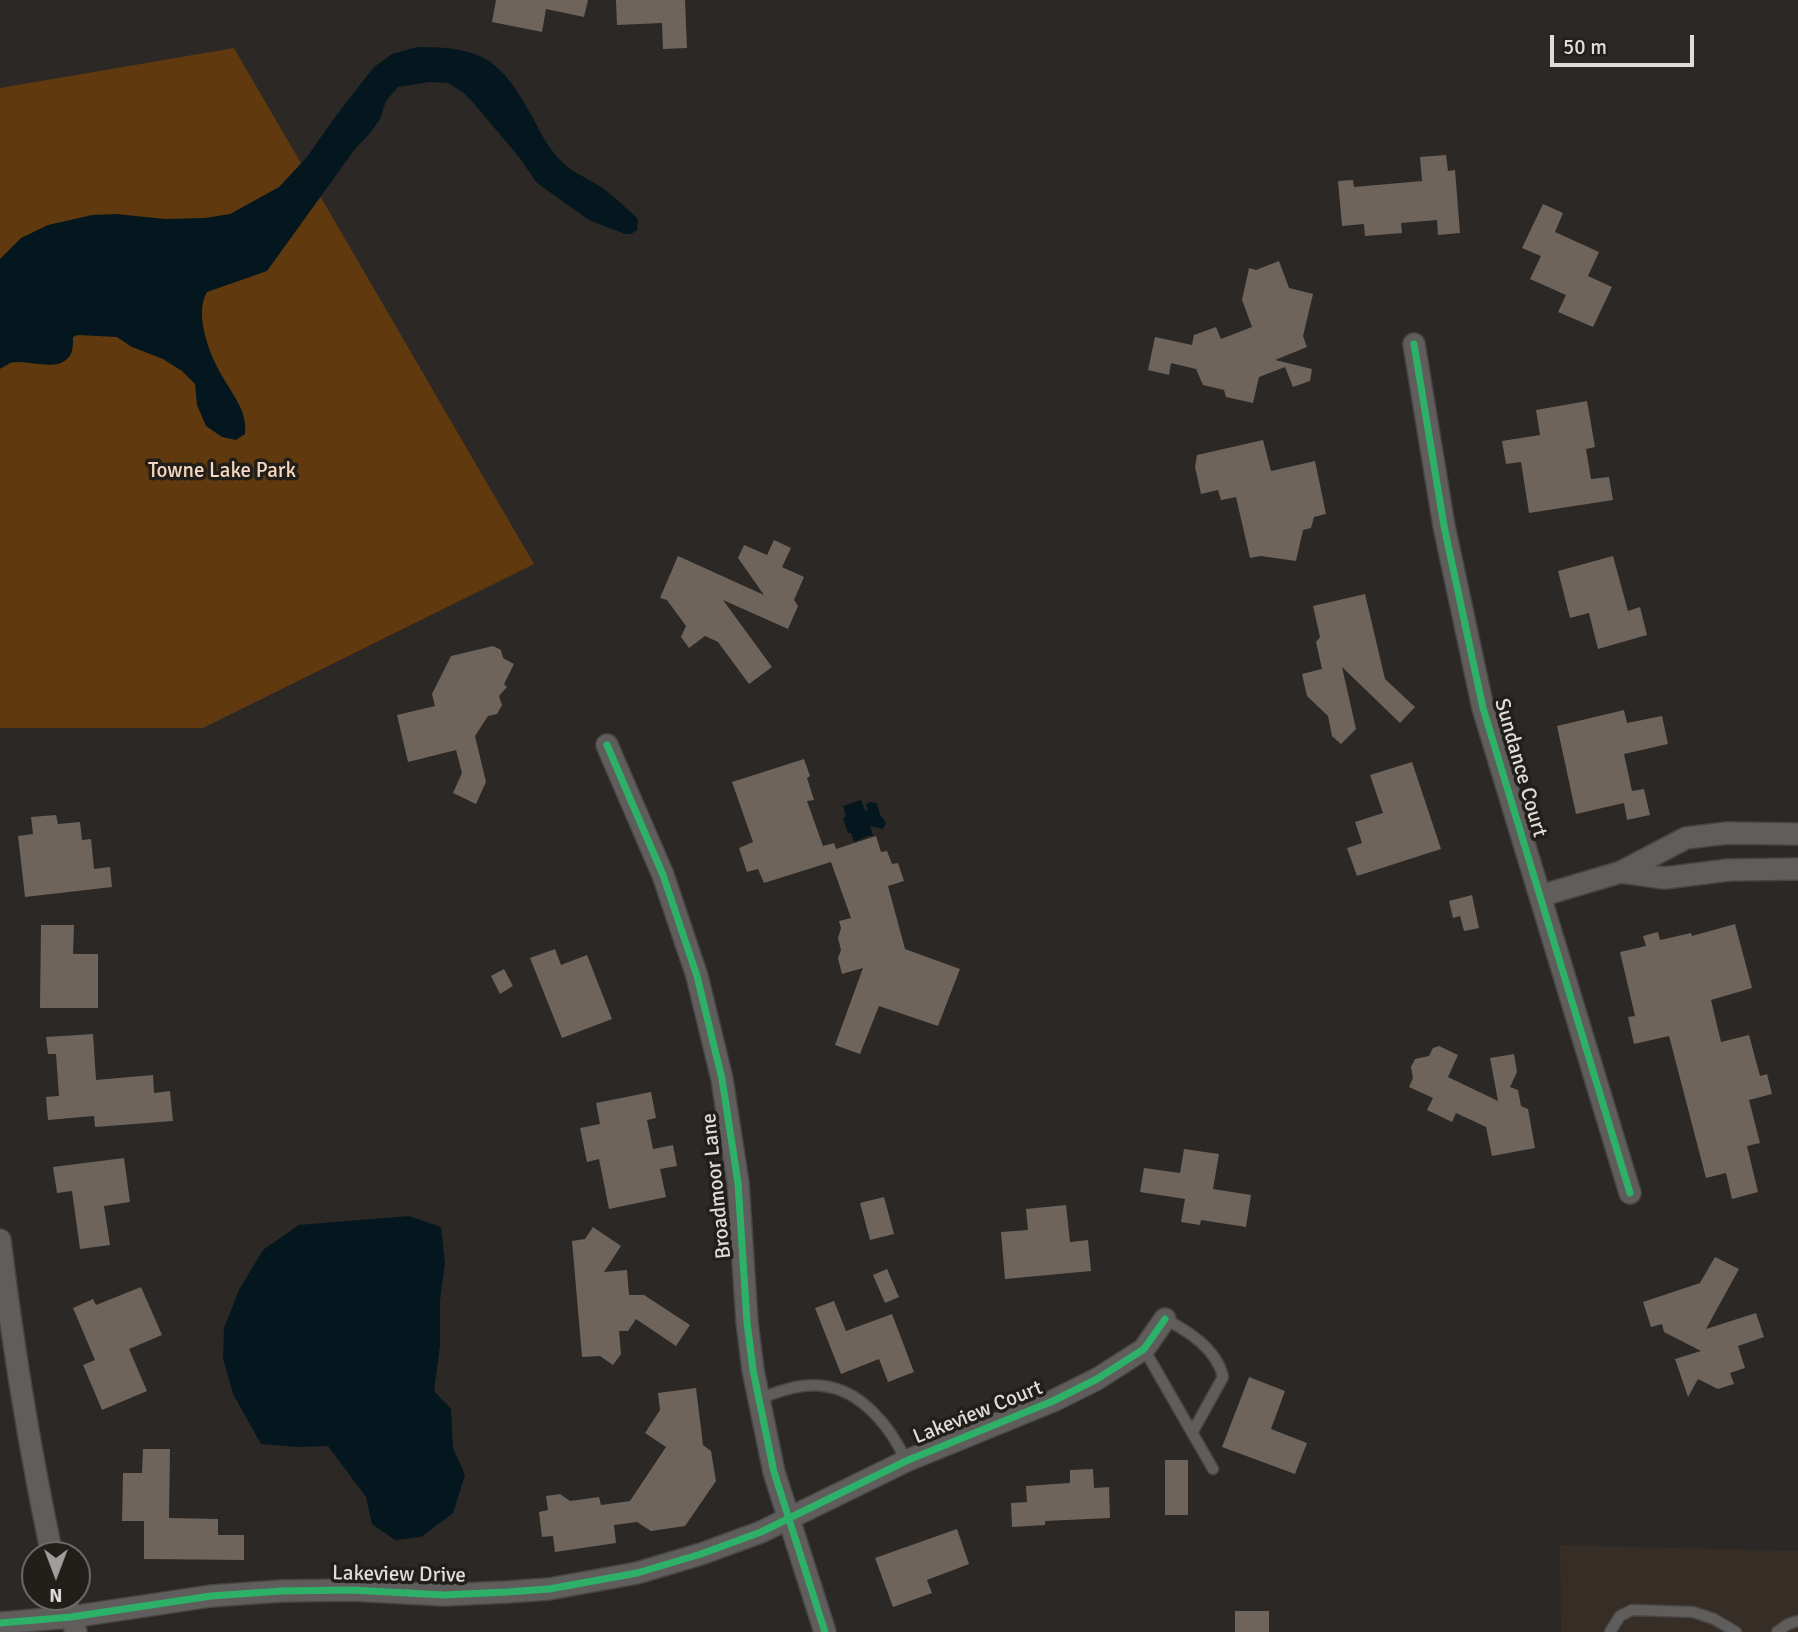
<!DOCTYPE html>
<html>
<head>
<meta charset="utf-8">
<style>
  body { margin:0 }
  #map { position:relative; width:1798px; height:1632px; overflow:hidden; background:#2b2826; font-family:Signika,sans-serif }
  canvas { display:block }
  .north { position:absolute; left:21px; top:1541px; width:70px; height:70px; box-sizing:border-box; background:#221f1b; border:2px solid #6e6b67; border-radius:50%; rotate:180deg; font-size:19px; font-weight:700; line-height:28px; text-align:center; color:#dfdcda }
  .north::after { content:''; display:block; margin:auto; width:24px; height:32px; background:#a09d9b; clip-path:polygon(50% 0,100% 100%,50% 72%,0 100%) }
  .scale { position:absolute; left:1550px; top:35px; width:144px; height:32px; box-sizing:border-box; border:4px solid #dfdcda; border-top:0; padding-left:9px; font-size:21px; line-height:24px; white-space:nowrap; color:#dfdcda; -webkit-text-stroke:5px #221f1b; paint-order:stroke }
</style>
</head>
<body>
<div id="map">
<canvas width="1798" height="1632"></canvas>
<div class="north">N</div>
<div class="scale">50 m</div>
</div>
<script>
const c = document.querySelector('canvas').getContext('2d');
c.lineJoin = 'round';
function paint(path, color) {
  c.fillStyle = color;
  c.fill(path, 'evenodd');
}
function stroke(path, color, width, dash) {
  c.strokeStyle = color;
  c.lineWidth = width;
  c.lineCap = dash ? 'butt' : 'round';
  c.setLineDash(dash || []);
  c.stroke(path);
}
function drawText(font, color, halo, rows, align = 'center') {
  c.font = font + ' Signika,sans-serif';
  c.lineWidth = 7;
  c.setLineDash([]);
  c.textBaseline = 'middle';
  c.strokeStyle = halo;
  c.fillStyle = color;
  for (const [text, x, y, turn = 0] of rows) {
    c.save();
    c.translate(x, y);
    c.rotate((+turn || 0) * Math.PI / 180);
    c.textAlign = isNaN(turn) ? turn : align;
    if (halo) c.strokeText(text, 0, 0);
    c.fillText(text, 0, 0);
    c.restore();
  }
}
paint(new Path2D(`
  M1560,1545L1798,1551V1632H1561Z`), '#352d26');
paint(new Path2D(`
  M234,48L534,564L203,728H0V88Z`), '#603a0e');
paint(new Path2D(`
  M417,47C479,47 499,57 529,111C537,125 544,141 554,153C571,174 581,174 601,187C614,196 626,208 638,219L637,230L631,234H625L589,220L537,183L519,157L476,106L463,92L448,83L429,82L398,87L386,101L380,119L371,132L355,149L267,271L207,292C194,314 209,353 221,374C232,394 248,411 245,434L236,440L222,437L206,426L197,405L195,384L182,371L163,359L132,347L117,337L78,335L73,337C73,342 73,350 71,354C59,375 29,358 10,363C9,364 1,368 0,369V259L21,238L48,225L92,215L116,214L165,219L205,218L230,214L279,187L307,157L335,117L374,67L392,54Z
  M861,800L865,811L868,810L866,805L870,802L877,803L880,815L886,822L883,829L870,826L873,836H868L854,842L851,833H848L843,818L846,816L843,806Z
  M409,1216L441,1227L445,1263L440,1300V1346L434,1391L451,1409L453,1448L465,1475L453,1513L421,1537L395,1540L372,1524L366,1497L328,1446L298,1447L261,1444L233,1394L223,1358L224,1328L239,1290L263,1250L299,1225Z`), '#04171e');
paint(new Path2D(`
  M496,0H588L584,17L546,9L542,32L492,22Z
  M616,0H685L687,48L663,49L662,23L617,25Z
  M1446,155L1448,171L1455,170L1460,233L1438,235L1437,220L1401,223L1402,233L1365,236L1364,224L1342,226L1338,181L1353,180L1354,187L1422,181L1420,157Z
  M1543,204L1563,213L1555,232L1599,252L1588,276L1612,287L1593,327L1558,312L1566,295L1530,279L1541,256L1522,248Z
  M1279,261L1289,288L1313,294L1303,336L1307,347L1275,360L1312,369L1310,381L1293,387L1285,367L1259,377L1253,403L1226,397L1224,390L1203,385L1196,369L1171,363L1169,375L1148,370L1155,337L1192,345L1194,335L1216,327L1221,339L1252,327L1242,300L1249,268L1256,270Z
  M1587,401L1595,447L1586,449L1591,479L1609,477L1613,500L1529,513L1521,462L1506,464L1502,441L1540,435L1536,410Z
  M1263,440L1271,471L1315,461L1326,514L1314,517L1311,528L1303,530L1296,561L1261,556L1250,558L1236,497L1221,500L1218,490L1201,494L1195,467L1197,455Z
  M774,540L791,548L782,567L804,577L794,600L798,606L788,629L723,600L772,667L749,684L718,642L705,636L689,648L681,637L686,626L667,600L660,598L678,556L764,595L738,558L744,545L767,555Z
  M1613,556L1628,611L1640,607L1647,635L1598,649L1589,613L1570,618L1558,571Z
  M1365,594L1385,679L1415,707L1400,723L1342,667L1356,729L1341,744L1332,736L1328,716L1307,696L1302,674L1322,669L1316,642L1320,637L1313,606Z
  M493,646L501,650L503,658L514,664L504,684L507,687L499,696L502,705L497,714L488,716L475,736L486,782L476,804L453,793L462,773L456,750L408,762L397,715L435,706L432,694L451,656Z
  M1624,710L1627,723L1662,716L1668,744L1624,754L1632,791L1644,789L1650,815L1627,820L1624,803L1576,814L1557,726Z
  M804,759L810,776L807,778L814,800L807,801L823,846L834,843L836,849L876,836L881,852L887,851L892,864L898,863L904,881L888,886L905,949L960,969L938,1026L879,1006L860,1054L835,1045L863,968L842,974L838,958L841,950L838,938L841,928L839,921L851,918L831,862L764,883L758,869L747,872L739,848L753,842L732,782Z
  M1412,762L1441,849L1357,876L1347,848L1362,843L1355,822L1383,813L1370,775Z
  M56,815L58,824L80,822L82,840L91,839L94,869L110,867L112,887L25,897L18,836L33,834L31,817Z
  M1472,895L1479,928L1464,931L1460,916L1453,918L1449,901Z
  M1735,924L1752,988L1711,1000L1721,1042L1749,1035L1760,1076L1767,1074L1772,1094L1749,1100L1760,1143L1747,1146L1758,1192L1732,1199L1726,1173L1706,1178L1669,1036L1634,1044L1628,1017L1635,1016L1620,952L1646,946L1643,936L1658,932L1660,940L1691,933L1692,936Z
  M41,925H74L73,954H98V1008H40Z
  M555,949L561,965L587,955L612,1019L562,1038L530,958Z
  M504,969L513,986L500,994L491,976Z
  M93,1034L96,1080L153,1075L154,1093L170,1091L173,1121L95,1127L94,1116L48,1120L46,1097L59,1096L56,1054H48L46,1037Z
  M1439,1046L1458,1055L1448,1077L1498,1101L1490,1058L1514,1054L1517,1072L1510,1087L1518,1090L1521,1106L1528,1109L1535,1148L1492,1156L1486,1127L1456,1113L1452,1122L1427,1110L1433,1098L1409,1087L1413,1078L1411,1067L1415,1059L1429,1056L1433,1048Z
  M651,1092L656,1118L647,1120L653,1149L673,1145L677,1166L660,1169L666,1197L609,1209L599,1159L587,1162L580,1128L600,1124L596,1103Z
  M1184,1149L1219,1154L1213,1189L1251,1195L1246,1227L1201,1220L1200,1225L1181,1222L1185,1199L1140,1192L1144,1168L1180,1173Z
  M124,1158L130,1202L104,1206L110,1245L80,1249L72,1191L57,1193L53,1167Z
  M884,1197L894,1234L870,1240L860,1203Z
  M1066,1205L1070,1242L1088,1240L1091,1271L1005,1279L1001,1232L1028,1230L1026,1209Z
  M593,1227L621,1246L604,1272L627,1270L629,1295H644L690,1325L676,1346L636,1319L628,1331H619L621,1354L613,1365L600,1356L582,1357L572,1241L585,1239Z
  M1715,1257L1739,1269L1706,1329L1756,1313L1764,1337L1738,1346L1745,1368L1730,1373L1734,1384L1718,1389L1698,1379L1688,1397L1675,1359L1701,1351L1664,1332L1662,1324L1651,1327L1643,1302L1700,1283Z
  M887,1269L899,1297L885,1303L873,1275Z
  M141,1287L162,1335L129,1349L147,1391L102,1410L83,1365L95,1360L73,1308L93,1299L96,1305Z
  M834,1301L846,1331L892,1314L914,1372L888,1382L879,1359L841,1374L815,1308Z
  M1249,1377L1285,1391L1271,1429L1307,1443L1295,1474L1222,1447Z
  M696,1388L703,1445L711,1451L716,1481L685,1526L651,1531L637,1522L614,1525L616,1543L555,1552L553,1536L542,1537L539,1512L548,1510L546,1496L560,1494L570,1501L599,1497L601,1505L630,1501L666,1447L645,1433L660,1410L658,1393Z
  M143,1449H170L169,1518L218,1519V1535H244V1560L144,1559V1521H122L123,1473H142Z
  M1165,1460H1188V1515H1165Z
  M1093,1469L1094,1488L1109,1487L1110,1518L1045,1521V1525L1012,1527L1011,1503L1027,1502L1026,1486L1070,1483V1470Z
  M957,1529L969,1564L927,1580L932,1593L893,1607L875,1558Z
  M1235,1611H1269V1632H1235Z`), '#6f645b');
const service = new Path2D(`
  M1165,1319C1188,1331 1217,1349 1223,1377L1192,1433
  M1144,1349L1213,1469
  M759,1399C779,1391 801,1383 823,1386C862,1390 892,1429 906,1461
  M1610,1632L1620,1616L1632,1610L1693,1612L1714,1619L1736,1632
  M1777,1632L1788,1624L1798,1621`);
const minor = new Path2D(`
  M1414,344L1444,526L1483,708L1630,1193
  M607,745L663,875L697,976L722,1079L738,1183L747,1322L753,1370L774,1472L825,1632
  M1621,872L1665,878L1729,870L1798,869
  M1540,896L1621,872L1686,838L1727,833L1798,834
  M0,1240C13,1347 30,1451 52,1555
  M65,1597L76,1632
  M0,1623L71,1617L211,1596L282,1591L351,1590L444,1595L507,1592L549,1589L637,1573L701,1554L761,1532L906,1461L1053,1401L1097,1379L1144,1349L1165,1319`);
stroke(service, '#484544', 13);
stroke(minor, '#484544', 24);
stroke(service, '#605e5d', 10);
stroke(minor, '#605e5d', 21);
stroke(new Path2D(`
  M1414,344L1444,526L1483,708L1630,1193
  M607,745L663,875L697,976L722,1079L738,1183L747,1322L753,1370L774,1472L825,1632
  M0,1623L71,1617L211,1596L282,1591L351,1590L444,1595L507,1592L549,1589L637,1573L701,1554L761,1532L906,1461L1053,1401L1097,1379L1144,1349L1165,1319`), '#2db169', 7);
drawText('21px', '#f5d8bf', '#221f1b', [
  ["Towne Lake Park",222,471]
]);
drawText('21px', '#dfdcda', '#221f1b', [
  ["Sundance Court",1520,768,74],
  ["Broadmoor Lane",717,1186,-96],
  ["Lakeview Court",978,1413,-22],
  ["Lakeview Drive",399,1575,1]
]);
</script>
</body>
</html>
